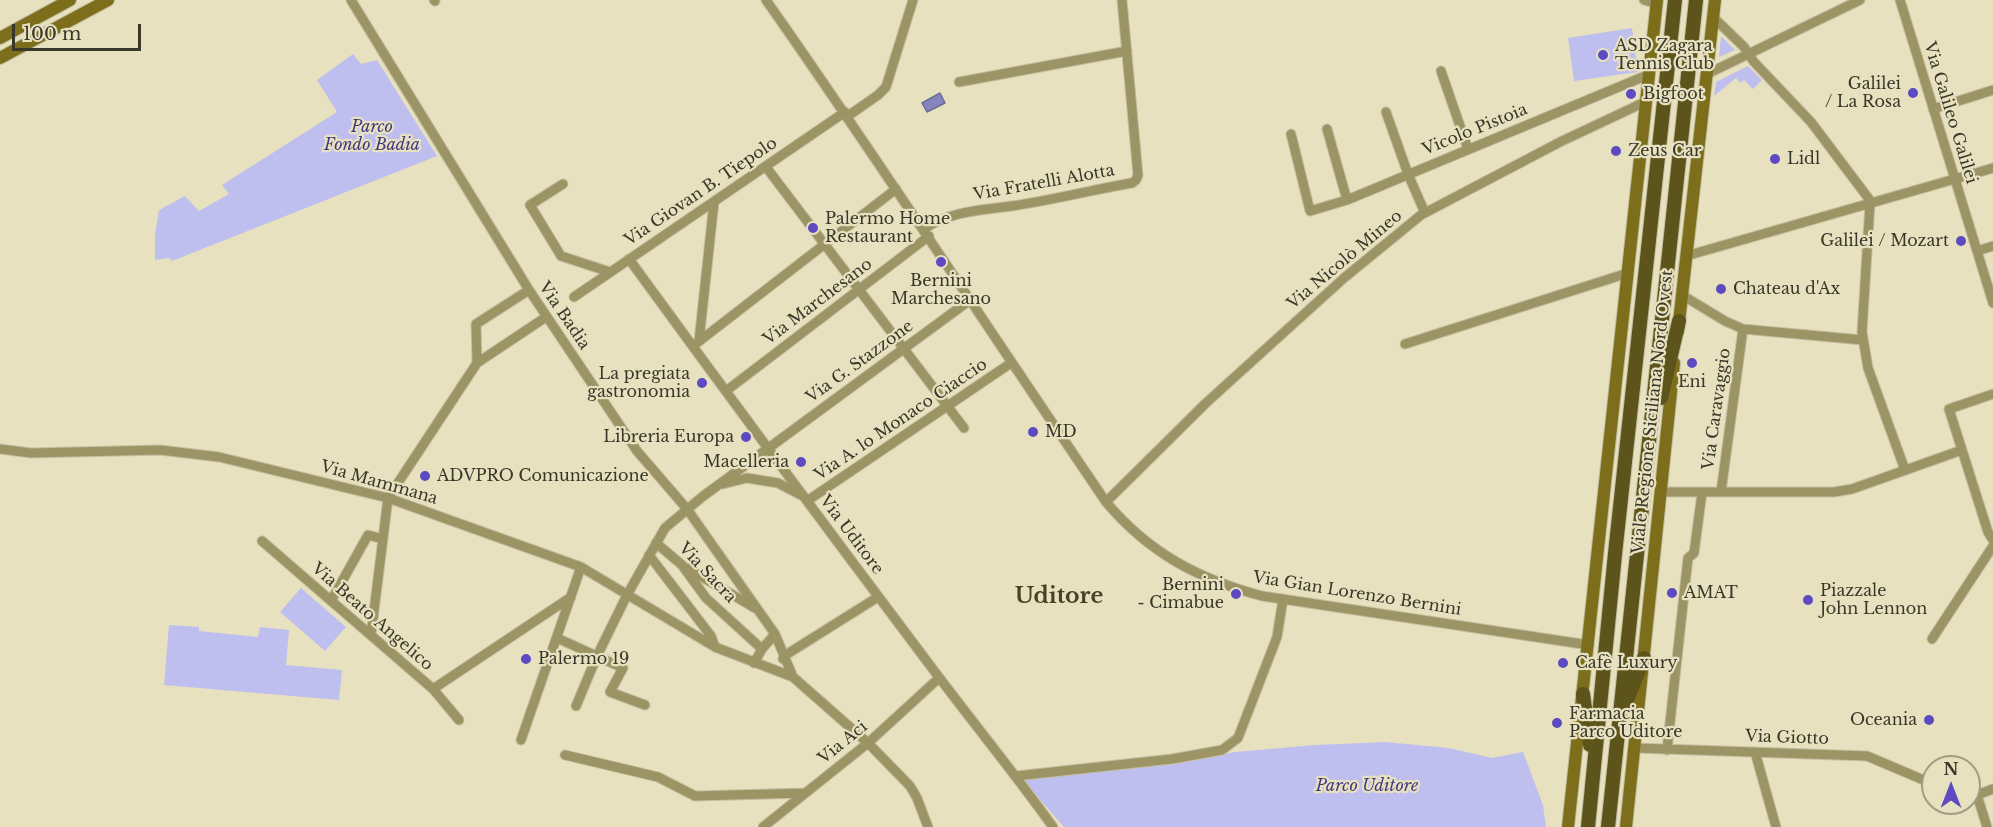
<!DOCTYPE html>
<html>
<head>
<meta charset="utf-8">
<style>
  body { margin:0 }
  #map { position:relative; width:1993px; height:827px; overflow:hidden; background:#e7e1bf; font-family:"Libre Baskerville",serif }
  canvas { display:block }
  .north { position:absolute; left:1921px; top:755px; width:60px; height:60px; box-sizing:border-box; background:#e7e1bf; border:2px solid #a19d83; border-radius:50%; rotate:0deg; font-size:16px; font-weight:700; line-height:24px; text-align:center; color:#393729 }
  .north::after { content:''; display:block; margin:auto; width:21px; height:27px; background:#5c4ac2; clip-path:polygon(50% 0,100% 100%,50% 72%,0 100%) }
  .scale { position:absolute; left:12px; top:24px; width:129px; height:27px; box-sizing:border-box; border:3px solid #393729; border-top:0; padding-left:8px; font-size:18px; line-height:21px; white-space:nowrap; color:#393729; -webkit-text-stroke:4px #e7e1bf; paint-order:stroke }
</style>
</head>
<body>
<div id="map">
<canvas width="1993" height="827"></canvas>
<div class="north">N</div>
<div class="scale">100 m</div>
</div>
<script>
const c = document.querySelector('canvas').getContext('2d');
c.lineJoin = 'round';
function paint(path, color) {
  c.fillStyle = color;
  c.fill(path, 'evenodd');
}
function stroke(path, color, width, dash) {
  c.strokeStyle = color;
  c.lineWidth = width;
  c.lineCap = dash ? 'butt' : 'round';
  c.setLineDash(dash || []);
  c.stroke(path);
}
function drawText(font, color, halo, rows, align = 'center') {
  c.font = font + ' "Libre Baskerville",serif';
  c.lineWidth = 4.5;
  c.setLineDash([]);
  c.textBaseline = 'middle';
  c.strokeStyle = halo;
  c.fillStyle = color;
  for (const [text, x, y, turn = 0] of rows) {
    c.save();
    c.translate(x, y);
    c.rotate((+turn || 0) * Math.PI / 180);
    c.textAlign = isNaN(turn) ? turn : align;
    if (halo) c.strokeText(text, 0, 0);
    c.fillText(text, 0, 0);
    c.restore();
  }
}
paint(new Path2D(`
  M1632,28L1638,72L1574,81L1568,38Z
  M1721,36L1735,50L1719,57Z
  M353,54L361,64L377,60L437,156L172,261L169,258L155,260V235L159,210L185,196L199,211L229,194L222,185L337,112L317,80Z
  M1748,66L1762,80L1753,89L1744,80L1740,83L1736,78L1714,96L1716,82Z
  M301,588L346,627L325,651L280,612Z
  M169,625L199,627V631L258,637L260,627L289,630L286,665L342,670L339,700L164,685Z
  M1385,742L1449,748L1492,758L1523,752L1543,805L1546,827H1064L1023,780L1175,763L1235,752L1315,745Z`), '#bfbfef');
const water = new Path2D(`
  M940,93L945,103L927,112L922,103Z`);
paint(water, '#8584bf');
stroke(water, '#6e6d92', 1.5);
const street = new Path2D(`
  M351,0L529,290L637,451L687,509L775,634L793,677
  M434,0L435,1
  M766,0C882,165 992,335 1106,502C1149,553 1198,579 1262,596L1589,645
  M1644,0L1657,4
  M1900,0L1993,303
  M1713,17L1744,47L1754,62L1811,122L1872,203
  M1441,71L1468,149
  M1707,74L1860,0
  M959,82L1127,51
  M1933,109L1993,90
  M1386,112L1408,174L1425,213
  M848,116L878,95L886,87L913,0
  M1327,129L1347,200
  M1291,134L1310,211L1347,200L1650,74
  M766,167L964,428
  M563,184L530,205L561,256L610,272
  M1870,204L1862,332L1868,368L1905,470
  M924,229C950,211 982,210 1012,206C1052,200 1092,190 1132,183L1136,180L1138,175L1122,0
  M1977,251L1993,246
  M1686,256L1993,168
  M629,259C728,395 828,530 929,664C970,719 1013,771 1053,827
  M529,290L476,324L477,363L546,317
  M1682,295L1725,321L1743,329L1863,340
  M574,297L845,112
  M699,341L714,202
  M1405,344L1628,273
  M693,346L896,189
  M726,391L929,236
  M1993,394L1949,409L1988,532L1993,540
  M0,449L31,453L160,450L219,457L388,498L581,567L715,647L793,677L868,743L910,786L917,798L928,827
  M723,484L747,478L778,483L801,495
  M1661,492H1834L1852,489L1962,450
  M1721,492L1743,329
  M807,501L1011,363
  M1106,502L1206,403L1281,335L1344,278L1421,215L1560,142L1647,101
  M262,541L433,689L459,720
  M656,543L682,565L706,598L762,649
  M649,555L711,636L715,647
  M687,568L755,608
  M331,601L368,535L383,539
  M371,635L388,498L477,363
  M557,638L623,668L610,692L645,705
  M1932,639L1993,546
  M783,659L784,656L878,597
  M754,663L762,649L775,634
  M433,689L571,597
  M576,706L597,656L627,595L665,528L702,497L970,300
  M521,740L581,567
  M1635,748L1867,756L1933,784
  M1667,750L1688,558L1694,553L1702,493
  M1755,752L1776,827
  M565,755L658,777L695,796L805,793
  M1016,776L1172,759L1222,750L1238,738L1277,637L1283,599
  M1969,793L1977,795L1993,789
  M1977,795L1987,827
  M763,827L868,743L939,678`);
const secondary = new Path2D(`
  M0,38L70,0
  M0,58L108,0
  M1678,331L1715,0
  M1568,827L1657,0
  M1626,827L1674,363`);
const primary = new Path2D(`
  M1661,398L1679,321
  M1583,694L1590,745
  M1626,702L1644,658
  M1588,827L1615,554L1675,0
  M1608,827L1696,0`);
stroke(street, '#c4bfa1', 11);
stroke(secondary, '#c4bfa1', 14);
stroke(primary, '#c4bfa1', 16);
stroke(street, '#9c9464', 9);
stroke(secondary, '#7c6e1b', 12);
stroke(primary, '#5d541c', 14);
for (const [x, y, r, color] of [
  [1603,55,6,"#5c4ac2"],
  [1913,93,6,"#5c4ac2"],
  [1631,94,6,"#5c4ac2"],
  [1616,151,6,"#5c4ac2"],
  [1775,159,6,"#5c4ac2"],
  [813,228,6,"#5c4ac2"],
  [1961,241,6,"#5c4ac2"],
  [941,262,6,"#5c4ac2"],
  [1721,289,6,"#5c4ac2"],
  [1692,363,6,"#5c4ac2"],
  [702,383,6,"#5c4ac2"],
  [1033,432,6,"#5c4ac2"],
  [746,437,6,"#5c4ac2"],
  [801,462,6,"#5c4ac2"],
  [425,476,6,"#5c4ac2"],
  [1672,593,6,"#5c4ac2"],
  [1236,594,6,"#5c4ac2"],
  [1808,600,6,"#5c4ac2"],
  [526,659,6,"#5c4ac2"],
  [1563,663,6,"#5c4ac2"],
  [1929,720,6,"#5c4ac2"],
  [1557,723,6,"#5c4ac2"]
]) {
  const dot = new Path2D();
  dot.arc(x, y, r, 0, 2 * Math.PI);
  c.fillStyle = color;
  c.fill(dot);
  stroke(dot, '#e7e1bf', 2);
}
drawText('16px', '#393729', '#e7e1bf', [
  ["ASD Zagara",1615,46],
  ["Tennis Club",1615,64],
  ["Galilei",1901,84,"right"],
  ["/ La Rosa",1901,102,"right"],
  ["Bigfoot",1643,94],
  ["Zeus Car",1628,151],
  ["Lidl",1787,159],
  ["Palermo Home",825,219],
  ["Restaurant",825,237],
  ["Galilei / Mozart",1949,241,"right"],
  ["Bernini",941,281,"center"],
  ["Marchesano",941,299,"center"],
  ["Chateau d'Ax",1733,289],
  ["La pregiata",690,374,"right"],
  ["gastronomia",690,392,"right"],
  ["Eni",1692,382,"center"],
  ["MD",1045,432],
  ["Libreria Europa",734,437,"right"],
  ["Macelleria",789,462,"right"],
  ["ADVPRO Comunicazione",437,476],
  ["Bernini",1224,585,"right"],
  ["- Cimabue",1224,603,"right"],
  ["Piazzale",1820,591],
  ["John Lennon",1820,609],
  ["AMAT",1684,593],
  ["Palermo 19",538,659],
  ["Cafè Luxury",1575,663],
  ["Farmacia",1569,714],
  ["Parco Uditore",1569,732],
  ["Oceania",1917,720,"right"]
], 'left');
drawText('16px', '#393729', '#e7e1bf', [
  ["Via Galileo Galilei",1950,113,73],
  ["Vicolo Pistoia",1475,130,-22],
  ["Via Fratelli Alotta",1044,183,-10],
  ["Via Giovan B. Tiepolo",701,192,-34],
  ["Via Nicolò Mineo",1345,260,-40],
  ["Via Marchesano",818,302,-37],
  ["Via Badia",564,316,56],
  ["Via G. Stazzone",860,362,-36],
  ["Via Caravaggio",1717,409,-82],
  ["Viale Regione Siciliana Nord Ovest",1653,412,-84],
  ["Via A. lo Monaco Ciaccio",901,420,-34],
  ["Via Mammana",379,483,16],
  ["Via Uditore",851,535,53],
  ["Via Sacra",707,573,47],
  ["Via Gian Lorenzo Bernini",1357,594,9],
  ["Via Beato Angelico",372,617,41],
  ["Via Giotto",1787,738,2],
  ["Via Aci",843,743,-39]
]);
drawText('italic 16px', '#403880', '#e7e1bf', [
  ["Parco",372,127],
  ["Fondo Badia",372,145],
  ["Parco Uditore",1367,786]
]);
drawText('bold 22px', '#474225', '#e7e1bf', [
  ["Uditore",1059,597]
]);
</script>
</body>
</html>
